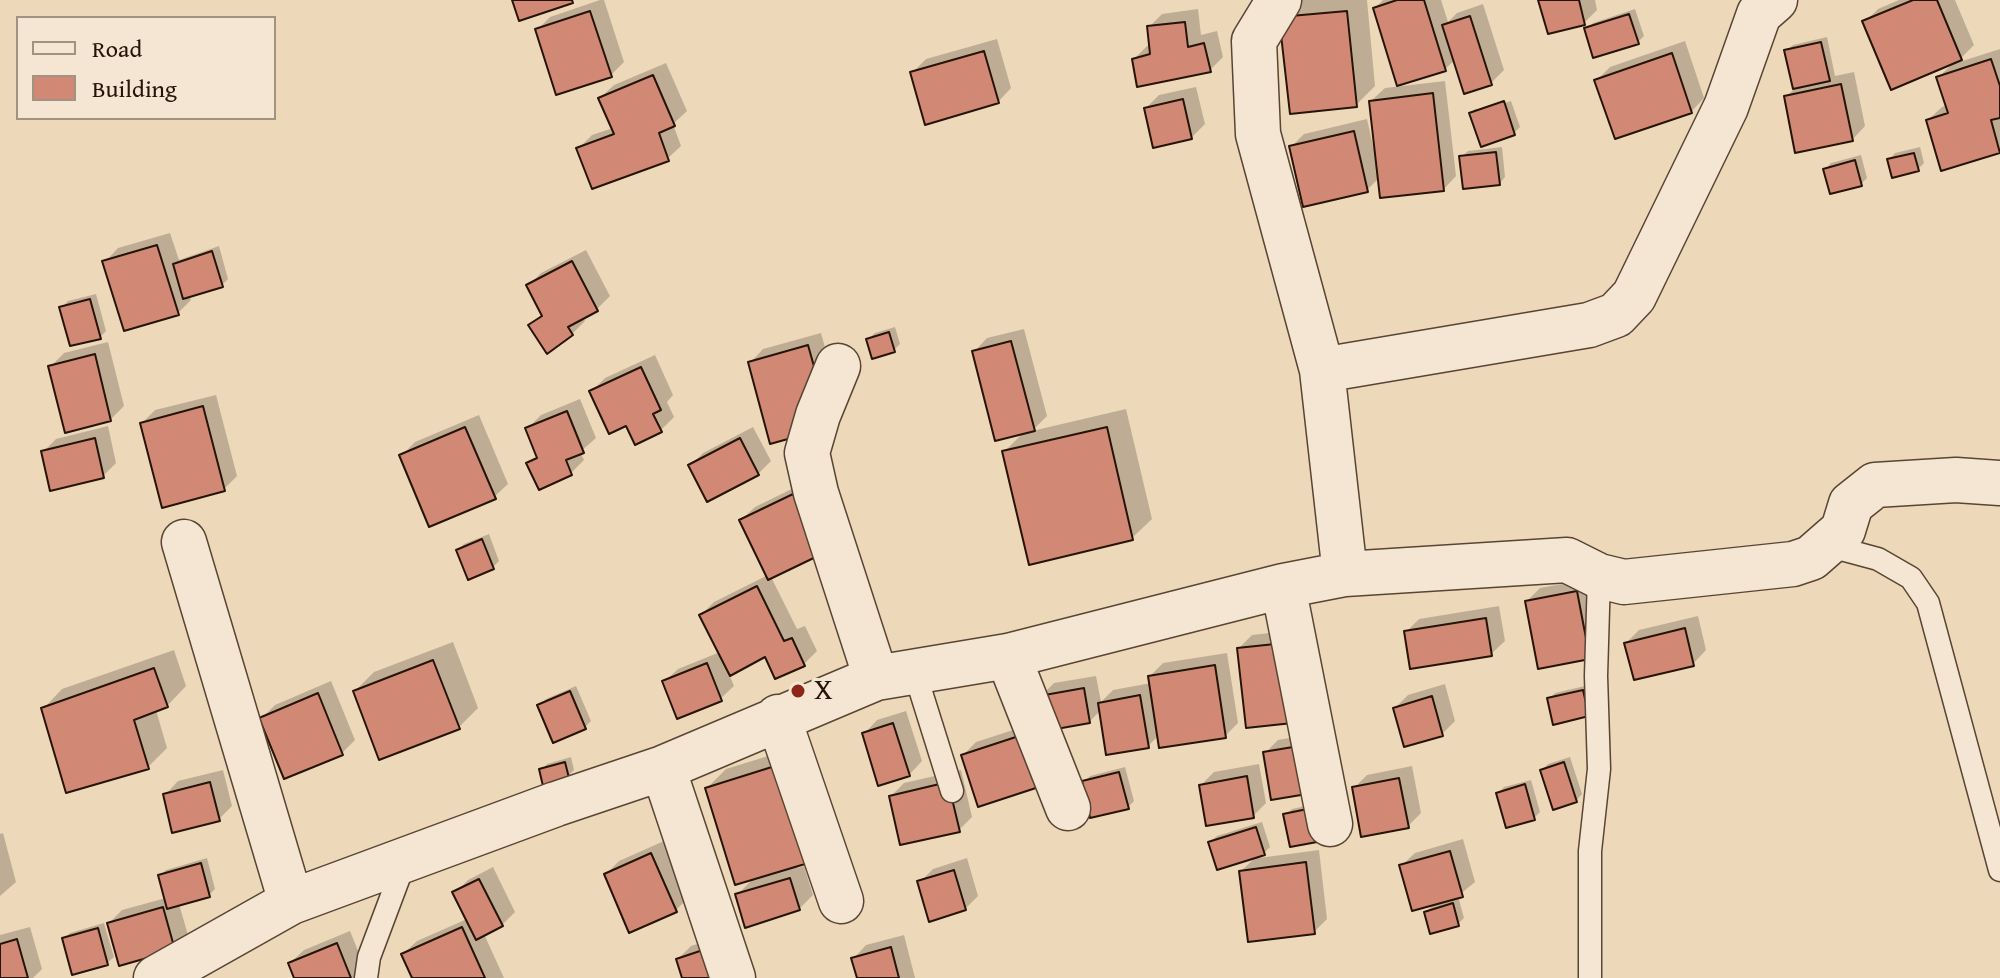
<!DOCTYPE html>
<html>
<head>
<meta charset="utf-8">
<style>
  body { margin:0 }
  #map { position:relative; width:2000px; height:978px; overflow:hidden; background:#eed8ba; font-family:"Gentium Book Plus",serif }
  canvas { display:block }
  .legend { position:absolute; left:16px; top:16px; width:260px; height:104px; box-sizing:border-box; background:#f4e6d2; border:2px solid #a29281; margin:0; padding:10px 14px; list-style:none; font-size:24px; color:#261408 }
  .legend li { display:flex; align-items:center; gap:16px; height:40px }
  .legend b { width:40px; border:2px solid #a29281 }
</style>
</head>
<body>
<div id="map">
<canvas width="2000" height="978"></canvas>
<ul class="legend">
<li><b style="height:10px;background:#f4e6d2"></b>Road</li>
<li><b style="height:22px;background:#d18975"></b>Building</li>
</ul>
</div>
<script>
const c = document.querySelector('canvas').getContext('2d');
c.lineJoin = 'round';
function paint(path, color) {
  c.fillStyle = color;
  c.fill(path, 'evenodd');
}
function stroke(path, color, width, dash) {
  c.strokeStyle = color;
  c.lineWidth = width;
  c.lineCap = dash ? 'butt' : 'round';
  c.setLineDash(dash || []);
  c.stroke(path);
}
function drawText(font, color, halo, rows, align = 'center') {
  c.font = font + ' "Gentium Book Plus",serif';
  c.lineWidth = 6;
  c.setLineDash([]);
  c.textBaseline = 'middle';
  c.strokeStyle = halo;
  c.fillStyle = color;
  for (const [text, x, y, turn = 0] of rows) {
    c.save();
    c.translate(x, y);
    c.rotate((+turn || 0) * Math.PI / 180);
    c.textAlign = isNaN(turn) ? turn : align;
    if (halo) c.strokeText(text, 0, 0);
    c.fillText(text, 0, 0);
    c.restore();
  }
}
paint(new Path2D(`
  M600,0H604L624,62L611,75L537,30L550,17Z
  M1300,0H1367L1375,86L1356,105L1281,18Z
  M1383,0H1441L1448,22L1457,13L1483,4L1504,70L1491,83L1455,60L1445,69L1375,8Z
  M1540,0H1595L1597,10L1584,23Z
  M1899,0H1955L1974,45L1956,63L2000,49V151L1943,168L1928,120L1942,107L1947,105L1938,78L1955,61L1865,22L1878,9Z
  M1198,9L1201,35L1217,31L1223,57L1210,70L1134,59L1147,46L1151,45L1149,27L1162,14Z
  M1635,9L1644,36L1638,42L1586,29L1593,23Z
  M1827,37L1835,76L1854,72L1865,126L1852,140L1786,97L1795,88L1786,51L1793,45Z
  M997,39L1011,88L998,102L913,72L926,59Z
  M1685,41L1704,98L1691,112L1597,80L1610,67Z
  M666,63L687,111L673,124L681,146L667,159L578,149L592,135L613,128L600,98L614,85Z
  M1445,81L1456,176L1443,190L1380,177L1367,190L1291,147L1304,134L1367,119L1374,150L1377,149L1371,101L1385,88Z
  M1196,87L1205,124L1191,138L1146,108L1159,95Z
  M1511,101L1520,127L1514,133L1472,113L1476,108V112Z
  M1502,147L1505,177L1499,184L1461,157L1468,151Z
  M1920,147L1924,163L1918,169L1889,160L1895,153Z
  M1861,155L1867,178L1861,184L1825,170L1831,163Z
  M170,233L179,260L219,246L228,279L222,285L189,295L191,300L178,313L105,262L118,248Z
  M586,250L610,296L597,309L583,317L585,321L572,334L530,326L543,313L528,286L541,273Z
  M96,294L106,331L100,337L61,308L68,301Z
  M895,327L900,344L894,350L868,339L875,333Z
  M1024,329L1047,416L1032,431L1126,409L1152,519L1132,538L1004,452L1025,431L974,352L987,338Z
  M821,333L843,412L830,425L750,363L763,349Z
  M108,342L124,406L110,420L50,367L64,353Z
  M655,355L673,395L667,402L674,417L661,430L627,423L592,391L605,378Z
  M216,395L237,476L224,489L142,423L155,410Z
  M580,399L596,438L580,452L584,460L571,473L529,464L538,455L528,428L541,415Z
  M479,415L508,484L494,497L402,455L415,442Z
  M108,426L116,463L103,476L43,452L56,439Z
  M753,427L771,461L758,474L690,466L703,453Z
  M806,482L771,577L797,629L805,626L817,651L804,664L766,655L729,674L734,686L720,699L664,682L678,669L720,652L701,615L714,602L768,575L741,520L755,507Z
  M489,534L499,561L493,567L458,550L464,544Z
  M1590,579L1589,657L1527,601L1540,588Z
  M1499,606L1505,641L1491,654L1406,632L1419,619Z
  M1698,616L1706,650L1693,664L1626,643L1639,630Z
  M1306,629L1248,726L1239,648L1252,635Z
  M453,642L478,708L459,727L355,691L374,672Z
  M174,650L186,686L167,706L156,710L167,748L148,767L43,709L62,689Z
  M1227,653L1238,723L1225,736L1159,735L1148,746L1101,710L1089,722L1041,696L1054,683L1096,676L1101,702L1113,690L1151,683L1150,676L1163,663Z
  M331,681L355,740L342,753L262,718L275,705Z
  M1445,684L1455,721L1442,734L1395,708L1408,695Z
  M1589,685L1595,708L1549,699L1555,693Z
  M576,686L591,721L585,727L540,705L546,699Z
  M906,711L922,761L909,775L864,734L877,720Z
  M1041,721L979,804L963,755L976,742Z
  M1324,732L1273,798L1265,753L1278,740Z
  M794,748L823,842L797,868L804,866L813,895L799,909L737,895L756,876L707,788L726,769Z
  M571,757L574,770L568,776L541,770L547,764Z
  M1570,757L1582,794L1576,801L1542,770L1548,764Z
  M1259,764L1266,803L1253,816L1201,785L1214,772Z
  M1412,766L1421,813L1408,826L1354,788L1367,775Z
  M1125,767L1134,801L1128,807L1084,782L1090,776Z
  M223,770L232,806L219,819L165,795L178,781Z
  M961,770L972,817L959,830L891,796L904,783Z
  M1531,780L1540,812L1534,818L1498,793L1504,787Z
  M1328,801L1333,831L1286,815L1292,809Z
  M1262,822L1270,847L1259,858L1319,850L1327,919L1314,932L1241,871L1258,855L1210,842L1217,836Z
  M3,833L16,882L0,896V834Z
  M1463,839L1475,882L1458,896L1464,918L1458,924L1426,912L1436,902L1401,866L1415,853Z
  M664,841L689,897L676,910L606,874L619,861Z
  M207,858L215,889L209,895L179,904L188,935L174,948L109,923L122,910L166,898L160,876L166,870Z
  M967,858L978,896L965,909L920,882L933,869Z
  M493,867L515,912L502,925L484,934L504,978H414L403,954L417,941L467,919L455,893L468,880Z
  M104,923L114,957L107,963L64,939L70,933Z
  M30,927L42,969L33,978H0V935Z
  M350,931L369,978H296L290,963L304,950Z
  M728,934L684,978L678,959L691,946Z
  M904,935L915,978H859L853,959L866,945Z`), '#0003');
const building = new Path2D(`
  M512,0H572L573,3L519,21Z
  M1397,0H1424L1446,71L1397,86L1373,8Z
  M1538,0H1579L1585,25L1548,34Z
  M1913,0H1937L1962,60L1891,90L1862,21Z
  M590,11L612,77L556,95L535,29Z
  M1347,11L1357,107L1290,114L1279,17Z
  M1629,14L1639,44L1593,58L1584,28Z
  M1470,16L1492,85L1464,94L1442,25Z
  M1185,22L1188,47L1204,43L1211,72L1137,87L1132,59L1150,54L1147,26Z
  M1821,42L1830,81L1793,89L1784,50Z
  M984,51L999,103L925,125L910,72Z
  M1672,53L1692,113L1615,139L1594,80Z
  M1991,59L2000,86V118L1991,120L2000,153L1941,171L1926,120L1948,113L1936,77Z
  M653,75L675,126L659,133L669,161L592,189L576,148L614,134L598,98Z
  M1841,84L1853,141L1795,153L1784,96Z
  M1433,93L1444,191L1380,198L1369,101Z
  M1183,99L1192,139L1153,148L1144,108Z
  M1504,101L1515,135L1481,147L1469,113Z
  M1354,131L1368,192L1303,207L1289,146Z
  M1496,152L1500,185L1463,189L1459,156Z
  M1914,153L1919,171L1892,178L1887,159Z
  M1855,160L1862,186L1830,194L1823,169Z
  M157,245L179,315L124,331L102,261Z
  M212,251L223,287L183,299L173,264Z
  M572,261L598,311L568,327L573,335L547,354L528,325L542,316L526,285Z
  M90,299L101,339L70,346L59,307Z
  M889,332L895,352L872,359L866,339Z
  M1011,341L1035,431L995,441L972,351Z
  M808,345L831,427L770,444L748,362Z
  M95,354L111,421L65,433L48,366Z
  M641,367L661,410L653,414L662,432L635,445L626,426L609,434L589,391Z
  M203,406L225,491L162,508L140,423Z
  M567,411L584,453L566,460L572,475L539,490L526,463L537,458L525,428Z
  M465,427L496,499L429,527L399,455Z
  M1107,427L1133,540L1029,565L1002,451Z
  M95,438L104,478L50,491L41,451Z
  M740,438L759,475L707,502L688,465Z
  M793,494L822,554L768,580L739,520Z
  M482,539L494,569L468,580L456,550Z
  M757,586L784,641L792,638L805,666L775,679L765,657L730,676L699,615Z
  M1577,591L1590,659L1538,669L1525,601Z
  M1486,618L1492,656L1410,669L1404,631Z
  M1685,628L1694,666L1634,680L1624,643Z
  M1294,642L1302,722L1246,728L1237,648Z
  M433,660L460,729L379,760L353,691Z
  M707,663L722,701L677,719L662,681Z
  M1215,665L1226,738L1159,748L1148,676Z
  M154,668L168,707L134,720L149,769L66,793L41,708Z
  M1084,688L1090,723L1045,731L1039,696Z
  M1583,690L1589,716L1553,725L1547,698Z
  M570,691L586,729L553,743L537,705Z
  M318,693L343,755L284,779L259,718Z
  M1140,695L1149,748L1106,755L1098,703Z
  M1432,696L1443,736L1404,747L1393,708Z
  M893,723L910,776L878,786L862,733Z
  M1028,733L1045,785L978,807L961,755Z
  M1311,744L1319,792L1271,800L1263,752Z
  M565,762L569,778L543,786L539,769Z
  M1564,762L1577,802L1553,810L1540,770Z
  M775,766L805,864L735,885L705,788Z
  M1119,772L1129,809L1090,818L1082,781Z
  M1247,776L1254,818L1206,826L1199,785Z
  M1399,778L1409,828L1361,837L1352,787Z
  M210,782L220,821L172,833L163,794Z
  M948,782L960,832L900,845L889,796Z
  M1525,784L1535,820L1506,828L1496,793Z
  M1322,806L1328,840L1290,847L1283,814Z
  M1256,827L1265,855L1217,870L1208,842Z
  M1450,851L1463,897L1412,911L1399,865Z
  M651,853L677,912L629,933L604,874Z
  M1306,862L1315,934L1248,942L1239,871Z
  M201,863L210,897L167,909L158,875Z
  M954,870L966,910L929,922L917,881Z
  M790,878L800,910L745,928L735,894Z
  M479,879L503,926L476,940L452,892Z
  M1453,903L1459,926L1430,934L1424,912Z
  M163,907L175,950L119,966L107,923Z
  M462,927L485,978H412L401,954Z
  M98,928L108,965L72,975L62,938Z
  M17,939L28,978H0V944Z
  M337,943L351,978H294L288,963Z
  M715,946L726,978H682L676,959Z
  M891,947L899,978H857L851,958Z`);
paint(building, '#d18975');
stroke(building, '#261408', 2);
const service = new Path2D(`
  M1826,545L1878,559L1911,578L1928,603L2000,870
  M915,673L952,791
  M366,978L369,957L405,861
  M1590,978V851L1599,769L1596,676L1599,576`);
const minor = new Path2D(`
  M1279,0L1254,41L1258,134L1322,370L1345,574L1567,560L1599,576L1624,582L1793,564L1811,558L1843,530L1851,504L1875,485L1956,480L2000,483
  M838,366L818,415L807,453L816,493L876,678
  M1322,370L1589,325L1616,315L1634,296L1726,107L1759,14L1775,0
  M184,542L291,902
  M1283,586L1330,824
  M1008,656L1068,808
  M778,717L841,901
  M663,768L733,978
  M156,978L291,902L556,804L663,768L876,678L1008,656L1283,586L1345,574`);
stroke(service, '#584534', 25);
stroke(minor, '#584534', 47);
stroke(service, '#f4e6d2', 22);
stroke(minor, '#f4e6d2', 44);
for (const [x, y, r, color] of [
  [798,691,8,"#8f2418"]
]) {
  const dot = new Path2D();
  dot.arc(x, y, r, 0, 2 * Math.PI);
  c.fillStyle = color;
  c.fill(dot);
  stroke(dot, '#f4e6d2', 3);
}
drawText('30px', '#261408', '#f4e6d2', [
  ["X",814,691]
], 'left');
</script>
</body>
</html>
